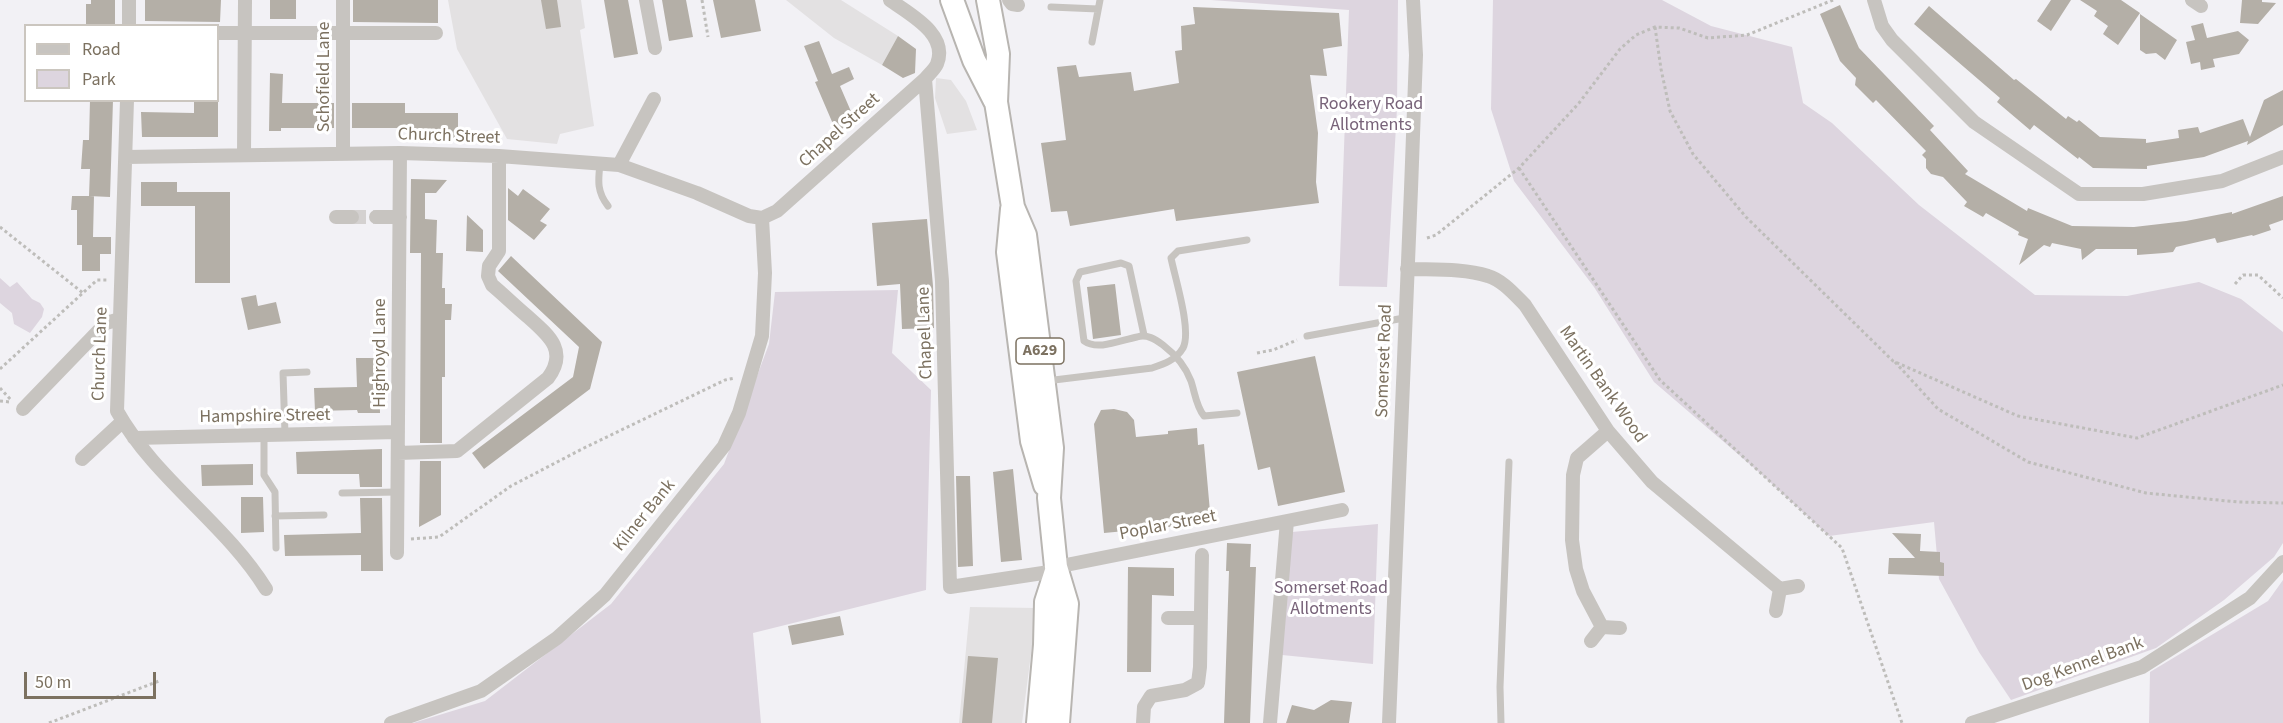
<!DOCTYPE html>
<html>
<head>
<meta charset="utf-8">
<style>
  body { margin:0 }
  #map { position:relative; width:2283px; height:723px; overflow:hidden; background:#f2f1f5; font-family:"Source Sans 3",sans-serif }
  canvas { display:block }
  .legend { position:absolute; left:24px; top:24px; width:195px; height:78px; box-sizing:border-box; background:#fff; border:2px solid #cbc6bf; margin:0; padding:8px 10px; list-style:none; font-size:18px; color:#7c7160 }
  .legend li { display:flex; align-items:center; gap:12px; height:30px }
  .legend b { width:30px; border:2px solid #cbc6bf }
  .scale { position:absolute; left:24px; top:672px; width:132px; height:27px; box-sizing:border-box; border:3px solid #7c7160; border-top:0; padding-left:8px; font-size:18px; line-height:21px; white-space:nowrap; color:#7c7160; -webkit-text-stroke:4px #fff; paint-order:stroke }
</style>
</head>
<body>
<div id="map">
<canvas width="2283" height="723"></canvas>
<ul class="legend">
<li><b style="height:8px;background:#c7c4c0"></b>Road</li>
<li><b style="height:16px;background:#ddd5df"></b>Park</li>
</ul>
<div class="scale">50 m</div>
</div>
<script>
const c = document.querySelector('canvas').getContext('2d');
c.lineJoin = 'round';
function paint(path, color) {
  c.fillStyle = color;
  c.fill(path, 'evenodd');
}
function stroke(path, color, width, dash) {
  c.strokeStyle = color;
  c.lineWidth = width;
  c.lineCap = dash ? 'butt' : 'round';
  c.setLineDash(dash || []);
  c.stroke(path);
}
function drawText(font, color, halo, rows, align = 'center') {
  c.font = font + ' "Source Sans 3",sans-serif';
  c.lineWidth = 6;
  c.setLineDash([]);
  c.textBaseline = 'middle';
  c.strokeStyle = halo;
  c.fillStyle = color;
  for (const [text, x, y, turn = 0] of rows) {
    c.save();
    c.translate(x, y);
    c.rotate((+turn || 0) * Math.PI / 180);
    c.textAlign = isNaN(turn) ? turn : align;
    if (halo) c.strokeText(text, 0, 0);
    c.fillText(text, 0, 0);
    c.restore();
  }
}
paint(new Path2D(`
  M448,0H581L585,28L580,30L594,126L560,134L557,144L507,139L457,49Z
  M786,0H841L898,36L882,65L834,38Z
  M936,78L951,80L966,101L977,130L947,134L935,98Z
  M970,607L1037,608L1022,723H959Z`), '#e3e1e2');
paint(new Path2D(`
  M1211,0H1398L1397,108L1387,287L1339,286L1349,10Z
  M1493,0H1662L1711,26L1792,47L1803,103L1832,123L1919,205L2035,295L2127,296L2199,282L2241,299L2283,332V543L2274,557L2224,600L2156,648L2011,700L1979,652L1939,579L1934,522L1829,536L1760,473L1654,382L1594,287L1514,181L1491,109Z
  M0,278L10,287L17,282L32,299L40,303L44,309L42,317L30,333L14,324L12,313L0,303Z
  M898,290L892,353L931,390L926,590L753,633L761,723H413L485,701L611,604L724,464L769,344L775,292Z
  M1378,524L1373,664L1282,655L1292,532Z
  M2283,580V723H2149L2150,672L2268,601Z`), '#ddd5df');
paint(new Path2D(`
  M91,0H115V26H86V4H91Z
  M145,0H221L220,22L145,21Z
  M270,0H296V19H270Z
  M353,0H438V23L353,22Z
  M541,0H557L561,27L546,29Z
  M604,0H628L638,54L614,58Z
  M662,0H686L693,37L669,41Z
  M713,0H755L761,31L721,38Z
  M2051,0H2071L2051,31L2037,21Z
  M2080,0H2121L2140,13L2118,45L2103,34L2108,26L2094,16L2097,11Z
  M2242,0H2262V2L2276,3L2258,24L2240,23Z
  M1840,5L1859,48L1934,126L1930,130L1968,171L1965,174L2027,211L2028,208L2072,226L2134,227L2186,221L2232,212V214L2283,196V220L2269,225L2271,230L2253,236L2252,235L2217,243L2215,238L2176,247L2173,252L2164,253L2137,255V249H2096L2082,260L2081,249L2052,243L2050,247L2044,245L2019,265L2028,239L2018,235L2019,232L1986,213L1983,217L1964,206L1967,202L1943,177L1931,174L1926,168V159L1922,155L1926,151L1876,100L1873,103L1855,85L1856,78L1840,61L1820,14Z
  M1929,6L2014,80L2016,79L2066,119L2068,116L2077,122L2079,120L2100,137L2146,139V143L2179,138L2178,130L2198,127L2200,133L2243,119L2250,137L2264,100L2283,90V125L2247,145L2248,141L2204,157L2147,166V169L2093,168L2079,157L2078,159L2034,125L2030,130L1997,102L2000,98L1914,24Z
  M1193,7L1339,13L1342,46L1323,49L1327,76L1310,75L1318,133L1316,182L1319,203L1176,221L1174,209L1070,226L1067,211L1051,212L1041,143L1066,140L1057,67L1076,65L1079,77L1131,72L1134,91L1179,83L1175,51L1182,50L1181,26L1195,24Z
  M2140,14L2177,40L2165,60L2156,53L2146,54L2140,50Z
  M2203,23L2207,38L2238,31L2249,40L2239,54L2213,59L2215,67L2201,70L2200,62L2191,64L2186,42L2195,40L2191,26Z
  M898,36L916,49L915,73L903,78L882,65Z
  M819,41L832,74L849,67L854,79L840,86L856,123L836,131L815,82L818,81L804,46Z
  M270,73L283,74L282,103H334V128H281V131H269Z
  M90,100H113L110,197L89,196L90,169H81L83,140H89Z
  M194,100H218V137H142L141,112L194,113Z
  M352,103H405V113H458V138L409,137V128H352Z
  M411,179L447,180L436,193H425V219L437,220L436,253H443L442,288H445V304H452L451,320H445V377H442V443H420L421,253H410Z
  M141,182H177V192H230V283H195V206H141Z
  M508,188L518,196L523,189L550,209L540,221L547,225L534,240L508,220Z
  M72,196H94L93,237H111V254H100V271H82V245H77V210H71Z
  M467,215L483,230V252L466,251Z
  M927,219L933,286L934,328L902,329L900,284L877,286L872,223Z
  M511,256L602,342L590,389L484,469L472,453L573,377L579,347L498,271Z
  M1115,284L1121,335L1093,339L1087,287Z
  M256,295L258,306L276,302L281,323L248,330L241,298Z
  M1315,356L1345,492L1278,506L1270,467L1258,470L1237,372Z
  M356,358H379L380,413H358L357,410L315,411L314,388L357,387Z
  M1114,409L1127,412L1134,420L1136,437L1168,434V431L1197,428L1198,445L1204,444L1211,523L1104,533L1094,424L1101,410Z
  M382,449V487H360L359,474H297L296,452Z
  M420,461H441V515L419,527Z
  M253,464V485L202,486L201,465Z
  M1013,469L1022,560L1001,562L993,472Z
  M956,476H970L973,566L958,567Z
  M241,497H263L264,532L241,533Z
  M360,498H382L383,571H361V555L285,556L284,535L361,533Z
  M1892,533L1921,534L1920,551L1940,552V562L1944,563V576L1888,574L1889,558H1915Z
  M1227,543L1251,544L1250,567H1256L1250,723H1224L1229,571H1226Z
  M1128,567L1174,568V596L1152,595L1151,672H1127Z
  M840,616L844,635L792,645L788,626Z
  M968,656L998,658L992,723H962Z
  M1331,700L1352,702L1349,723H1286L1292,705L1314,710Z`), '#b4afa7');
stroke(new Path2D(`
  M352,217H376`), '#d4d1d0', 14, [14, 7]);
const trunk = new Path2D(`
  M952,0L974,60L995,101
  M988,0L998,54L996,102L1013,207L1025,235L1052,448L1049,498L1056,567L1067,604L1058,723
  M1012,209L1008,252L1032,441L1045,485
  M1038,723L1045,645L1046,602L1056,571`);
stroke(trunk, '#b8b5b1', 26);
stroke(new Path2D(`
  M702,0L708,37
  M1655,27L1661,69L1670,111L1693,154L1746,217L1893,361L2018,416L2137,438L2283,385
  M1519,168L1660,380L1842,548L1902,723
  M0,227L83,293
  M1427,238L1436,235L1519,168L1579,103L1620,49L1636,35L1655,27L1679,28L1708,38L1747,35L1833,0
  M2235,284L2243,275H2258L2283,298
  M1257,353L1273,350L1297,340
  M1895,362L1938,409L2028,462L2146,493L2238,502L2283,503
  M0,369L97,280H108
  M0,388L11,400
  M0,401L10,402
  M411,539L439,537L511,486L584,448L725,380L735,378
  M49,723L159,681`), '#bebdba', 3, [3, 3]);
stroke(new Path2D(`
  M1051,7L1098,9
  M1092,42L1100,0
  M600,164C598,181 597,192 608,206
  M1144,335L1129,266L1121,263L1080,272L1076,281L1084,341C1098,351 1121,340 1137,337C1147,334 1155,339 1163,345C1176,355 1185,365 1191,381C1195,393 1196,406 1204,416L1237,413
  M1307,336L1404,318
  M1046,381L1152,368C1164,364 1176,360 1183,348C1192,331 1175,278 1171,258L1178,251L1247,240
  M264,434V475L275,492L276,548
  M285,434L283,373L307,372
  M342,493L398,492
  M275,516L324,515
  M1501,723L1500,687L1509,462`), '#c7c4c0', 7);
stroke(new Path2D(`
  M646,0L655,48
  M1009,0L1012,4L1018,5
  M1874,0L1882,26L1892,40L1974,122L2079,194H2143L2222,181L2283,157
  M2192,0L2201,6
  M129,26V0
  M218,33H436
  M925,79L942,281L950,587L1056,571
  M127,100L117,411C155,479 225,523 266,589
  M244,154L245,0
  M343,154V0
  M126,157L400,153L499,156L619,165L697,193L749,216L762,218
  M619,165L654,99
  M336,217H352
  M376,217H400
  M762,218L777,211L925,79C929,74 935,69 937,64C949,34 909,14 890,0
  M1407,269C1433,270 1463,268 1488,276C1502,280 1514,294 1525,305L1608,431L1652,482L1780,589L1776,611
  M23,409L106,323L120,319
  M134,438L398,432
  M398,453L457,451L548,378C569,350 547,334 527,316C515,306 504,295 492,285L488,276L489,266L499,251V156
  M82,459L123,421
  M397,553L400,153
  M1056,567L1342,510
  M1780,589L1798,586
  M1168,618H1201
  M1602,627L1620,628
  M1591,641L1602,627L1583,591L1576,569L1572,540L1573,475L1577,458L1608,431
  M391,723L481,691L557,638L605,595L724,446L739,413L762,336L765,273L762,218
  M1143,723L1144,707L1151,696L1185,690L1198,683L1200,667L1202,555
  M1270,723L1287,521
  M1389,723L1411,189L1416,55L1413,0
  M1972,723L2142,667L2250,598L2283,562`), '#c7c4c0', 14);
stroke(trunk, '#fff', 22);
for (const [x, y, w] of [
  [1040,351,48]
]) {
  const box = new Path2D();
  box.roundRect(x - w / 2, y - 13, w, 26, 4.5);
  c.fillStyle = '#fff';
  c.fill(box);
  stroke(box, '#7c7160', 1.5);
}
drawText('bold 16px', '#7c7160', null, [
  ["A629",1040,351]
]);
drawText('18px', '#7c7160', '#fff', [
  ["Schofield Lane",325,77,-90],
  ["Chapel Street",840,131,-42],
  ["Church Street",449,137,2],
  ["Chapel Lane",926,333,-92],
  ["Highroyd Lane",381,353,-90],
  ["Church Lane",101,354,-88],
  ["Somerset Road",1385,361,-88],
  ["Martin Bank Wood",1602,385,55],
  ["Hampshire Street",265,417,-1],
  ["Kilner Bank",645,516,-51],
  ["Poplar Street",1168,526,-11],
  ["Dog Kennel Bank",2083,665,-20]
]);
drawText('18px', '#786379', '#fff', [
  ["Rookery Road",1371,105],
  ["Allotments",1371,126],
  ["Somerset Road",1331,589],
  ["Allotments",1331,610]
]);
</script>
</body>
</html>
